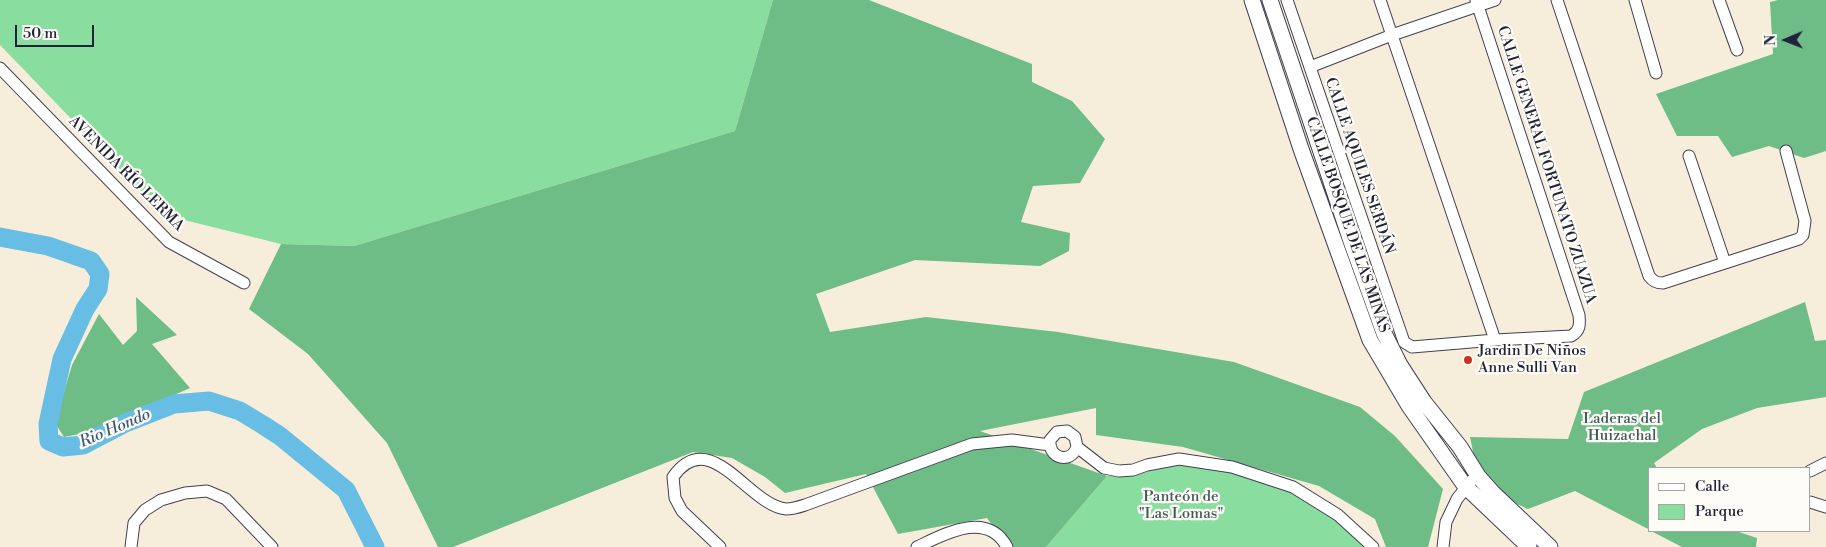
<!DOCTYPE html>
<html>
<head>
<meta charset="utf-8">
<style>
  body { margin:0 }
  #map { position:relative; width:1826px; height:547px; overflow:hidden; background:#f6edda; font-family:"Libre Bodoni",serif }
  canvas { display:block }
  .legend { position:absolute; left:1648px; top:467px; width:162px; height:65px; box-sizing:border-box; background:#fdfcf7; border:1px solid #a5a5ac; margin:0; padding:6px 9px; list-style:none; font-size:15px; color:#22223b }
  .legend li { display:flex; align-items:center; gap:10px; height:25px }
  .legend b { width:25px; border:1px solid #a5a5ac }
  .north { position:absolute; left:1761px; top:15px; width:50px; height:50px; -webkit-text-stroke:4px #fdfcf7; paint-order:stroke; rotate:269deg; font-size:14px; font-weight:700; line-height:20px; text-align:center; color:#22223b }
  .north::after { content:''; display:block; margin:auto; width:18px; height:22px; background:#22223b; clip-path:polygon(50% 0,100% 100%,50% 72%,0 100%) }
  .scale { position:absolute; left:15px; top:25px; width:79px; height:22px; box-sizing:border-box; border:2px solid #22223b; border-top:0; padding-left:6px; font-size:15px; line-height:18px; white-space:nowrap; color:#22223b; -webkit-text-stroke:4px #fdfcf7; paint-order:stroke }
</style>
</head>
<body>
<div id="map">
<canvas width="1826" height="547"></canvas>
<ul class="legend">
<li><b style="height:6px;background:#fff"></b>Calle</li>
<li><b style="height:14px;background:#89dd9f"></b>Parque</li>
</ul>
<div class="north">N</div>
<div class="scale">50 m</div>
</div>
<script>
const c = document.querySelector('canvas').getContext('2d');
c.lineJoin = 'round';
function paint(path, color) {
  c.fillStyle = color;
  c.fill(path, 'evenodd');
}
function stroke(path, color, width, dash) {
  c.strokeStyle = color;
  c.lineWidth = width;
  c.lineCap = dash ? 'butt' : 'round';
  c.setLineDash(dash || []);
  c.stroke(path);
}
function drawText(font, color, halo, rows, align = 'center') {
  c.font = font + ' "Libre Bodoni",serif';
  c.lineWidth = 4.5;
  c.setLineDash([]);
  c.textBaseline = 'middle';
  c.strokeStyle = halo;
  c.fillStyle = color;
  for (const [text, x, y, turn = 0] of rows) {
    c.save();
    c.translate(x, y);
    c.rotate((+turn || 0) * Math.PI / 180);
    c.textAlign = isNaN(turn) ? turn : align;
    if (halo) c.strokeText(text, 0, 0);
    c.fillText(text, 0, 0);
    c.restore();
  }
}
paint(new Path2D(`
  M0,0H773L735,131L354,246L281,244L164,215L0,45Z
  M1179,463L1234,472L1292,491L1335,519L1366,547H1046L1107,476H1132Z`), '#89dd9f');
paint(new Path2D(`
  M773,0H869L1032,64V82L1072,101L1105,139L1080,183L1033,186L1021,222L1070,233L1069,251L1040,266L915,260L816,294L830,332L926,317L1058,332L1234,362L1360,407L1395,436L1443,489L1428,547H1386L1375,519L1319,486L1183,447L1096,435V408L980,431L1107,476L1046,547H1008L987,518L898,534L866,474L785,493L765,477L732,458L693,452L453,547H438L387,443L308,354L249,309L281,244L354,246L735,131Z
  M1778,0H1826V151L1804,158L1769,146L1732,157L1718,136H1677L1656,94L1773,54L1770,2Z
  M136,297L177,335L152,344L190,388L90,432L64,437L55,423L72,365L99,314L123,345L137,331Z
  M1805,302L1815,341L1826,340V397L1757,408L1702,429L1654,463L1657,468H1650V530L1575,491L1528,509L1493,493L1478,476L1470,437L1568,439L1584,392Z
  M1651,531H1736L1757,538L1756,547H1682Z`), '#6ebc86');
stroke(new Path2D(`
  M0,237L48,246L91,261L100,274L98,289L85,309L62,359L48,424L49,441L63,447L83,445L123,424L174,404L209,401L240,411L263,425L280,436L346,490L375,547`), '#67bde3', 19);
const minor = new Path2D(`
  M1287,0L1404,342L1412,347L1495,340L1571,336C1580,331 1580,325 1579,315L1476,0
  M1380,0L1495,340
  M1557,0L1649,276C1653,281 1656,283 1663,283L1799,239L1803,235L1805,221L1786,151
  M1635,0L1656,73
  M1719,0L1737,50
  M1310,67L1392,35L1495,0
  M0,68L169,242L244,283
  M1689,156L1725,263
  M1077,447C1070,465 1048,458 1050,440L1057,432L1067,431L1075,437L1077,447L1104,468L1119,471L1133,470L1147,465L1179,459L1232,467L1293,487L1338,515L1373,547
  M1810,471L1826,463
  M1810,502L1826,507
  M131,547L134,523L145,510L161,500L185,493L207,491L226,499L272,547
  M720,547L682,511L675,498L673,477C710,424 749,506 786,509C792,509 799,507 805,505L972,444L1012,440L1050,445
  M917,547C945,534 987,510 1007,547
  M1443,547L1446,522L1457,499L1471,481`);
const major = new Path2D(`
  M1252,0L1301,149L1370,340L1409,406L1465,486L1529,547
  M1270,0L1351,241L1384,333L1400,365L1424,402L1460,447L1478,476L1493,493L1550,547`);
stroke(minor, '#424053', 13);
stroke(major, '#424053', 17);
stroke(minor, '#fff', 11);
stroke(major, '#fff', 15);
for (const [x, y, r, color] of [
  [1468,360,5,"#c8321e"]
]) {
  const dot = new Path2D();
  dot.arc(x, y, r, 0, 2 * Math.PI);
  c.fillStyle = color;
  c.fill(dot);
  stroke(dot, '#fdfcf7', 2);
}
drawText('15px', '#22223b', '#fdfcf7', [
  ["CALLE GENERAL FORTUNATO ZUAZUA",1546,165,72],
  ["CALLE AQUILES SERDÁN",1359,166,71],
  ["AVENIDA RÍO LERMA",126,174,45],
  ["CALLE BOSQUE DE LAS MINAS",1347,225,71]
]);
drawText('15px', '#22223b', '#fdfcf7', [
  ["Jardin De Niños",1478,351],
  ["Anne Sulli Van",1478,368]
], 'left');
drawText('15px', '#415a59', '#fdfcf7', [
  ["Laderas del",1622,419],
  ["Huizachal",1622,436],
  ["Panteón de",1181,497],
  ["\"Las Lomas\"",1181,514]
]);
drawText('italic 16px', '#3a5876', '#fdfcf7', [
  ["Rio Hondo",115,429,-23]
]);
</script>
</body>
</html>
